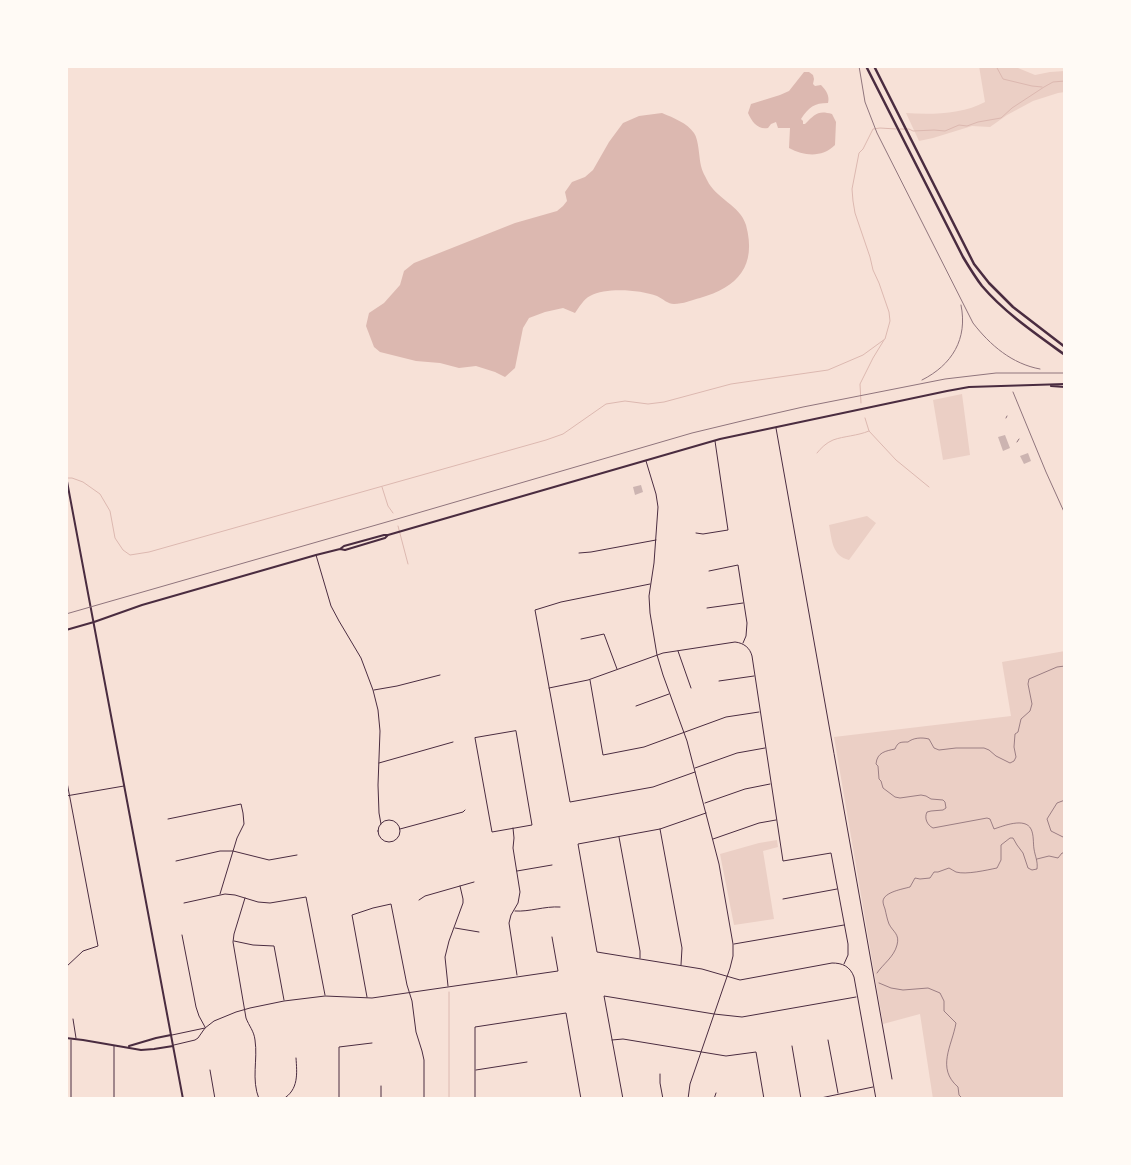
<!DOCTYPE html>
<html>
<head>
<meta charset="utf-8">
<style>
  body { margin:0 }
  #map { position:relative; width:1131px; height:1165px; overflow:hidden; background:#f7e1d7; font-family:"PT Serif",serif }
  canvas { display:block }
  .frame { position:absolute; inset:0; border:68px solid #fffaf5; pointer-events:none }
</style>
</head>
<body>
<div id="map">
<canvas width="1131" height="1165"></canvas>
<div class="frame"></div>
</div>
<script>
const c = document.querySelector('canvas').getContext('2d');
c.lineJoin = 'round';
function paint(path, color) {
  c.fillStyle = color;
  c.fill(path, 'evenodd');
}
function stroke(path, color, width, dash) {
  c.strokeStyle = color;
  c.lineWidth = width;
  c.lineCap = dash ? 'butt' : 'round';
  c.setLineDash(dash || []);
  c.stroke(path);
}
paint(new Path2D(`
  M979,66H1017L1018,68L1035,75L1050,72L1065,71V92L1058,93L1033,101L1007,115L990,127L972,126L933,138L919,141L906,113C931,115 963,114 985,102Z
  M962,394L970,455L943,460L933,400Z
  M867,516L876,523L849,560C832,556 832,540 829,525Z
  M1065,651V1099H933L920,1014L883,1024L834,737L1011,716L1002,662Z
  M777,840L778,847L763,851L774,919L734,925L720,854L759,843Z`), '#ebcfc5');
paint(new Path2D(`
  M804,72H809L813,75L814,79L813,84L815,86L821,85C826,90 830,96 828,103C814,103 809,107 801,119L803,121V124H805C815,114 818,110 832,114L836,122L835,145C822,158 804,156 789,148L790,128H778L776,122L771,124L768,128C758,130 752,122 748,113L751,104L780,95L789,91Z
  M662,113C674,118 687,123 694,133C699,140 699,158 701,166C702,171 705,176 707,180C716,199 740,205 746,225C757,266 738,287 700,298C692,300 683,304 674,304C668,304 663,299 657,296C640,290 607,287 590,296C584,299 579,307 575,313L563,308L545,312L529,318L523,328L515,368L505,377L495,372L476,366L459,368L440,363L416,361L380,352L374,347L366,326L369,313L384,303L400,285L404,271L414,263L515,223L557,211L563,206L567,201L565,192L572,182L585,177L593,170L609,142L623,123L639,116Z`), '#dcb8b0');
stroke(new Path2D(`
  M996,66L1003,79L1032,86L1042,87
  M900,129H909L913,131L934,130L945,131L959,125L967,126L978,122L1001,118L1012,108L1044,87L1053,82L1065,81
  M861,403L860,384L873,358L884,340
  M865,418L869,431L896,460L929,487
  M817,453C821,448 826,443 833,440C844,436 857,436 869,431
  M68,478H72L83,482L100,494L110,511L115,538L123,550L130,555L149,552L546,440L563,434L606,404L625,401L648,404L664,402L731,384L828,370L863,355L885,339L890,321L889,312L879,283L873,270L870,257L855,213L853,201L852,189L859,153L863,149L873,129L880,128L896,129
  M382,487L388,506L393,513
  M398,526L408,564
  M449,1099V992`), '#dcb8b0', 1);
paint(new Path2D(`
  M1005,435L1010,448L1003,451L998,437Z
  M1028,453L1031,461L1024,464L1020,456Z
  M641,485L643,492L635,495L633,487Z`), '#ccb4b1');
stroke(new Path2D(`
  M1065,800L1057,803L1047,819L1051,831L1065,838
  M1037,859L1049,856L1058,858L1062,853H1065
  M877,973C883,964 894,957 897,945C900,934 893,932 889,924C887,919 886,913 885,909C884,906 883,904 883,901C884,892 903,889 910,887L915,878L920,879L930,878L934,872H938L949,868C951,869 954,871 956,872C966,875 987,870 997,868L1001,860V845L1010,838H1013L1017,845L1023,853L1028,868L1032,870L1037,869C1038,861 1035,856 1034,849C1033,843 1034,835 1031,829C1025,817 1003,826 994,829L990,819L987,818L933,828C927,825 924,818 927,812L931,811L943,810L946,808L945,802L943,800L931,799L926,796L921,795L900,798L895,797L883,788L881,781L879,779L878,766L876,764C877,752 886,751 895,749C898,742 900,742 908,742C913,738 921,737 929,739L934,748L939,750L956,748H984L989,750L996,756L1010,763L1014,761L1016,757L1014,747L1015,734L1018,732L1021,719L1030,711L1032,704L1028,684L1029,679L1057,667L1065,666
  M879,983L891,988L903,990L928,988L940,993L944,1001V1011L956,1023C952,1046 936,1068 958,1087L959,1095L963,1099`), '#4a2c40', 0.5);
stroke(new Path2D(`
  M776,428L892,1079
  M646,461L656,494L658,507L654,563L649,596L650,613L657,655L663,675L687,741L719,864L733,944V956L730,968L690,1084L688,1099
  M696,533L703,534L728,530L715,441
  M579,553L591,552L656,540
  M316,555L331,606L339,621L361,658L373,690L378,710L380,731L378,785L379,813L381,824
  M709,571L738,565L747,623L746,636L743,643
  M650,584L561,602L535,610L570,802L653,787L695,772
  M707,608L743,603
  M581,639L604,634L617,669
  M678,651L691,688
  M590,680L603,755L644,747L726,717L759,712
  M719,681L754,676
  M549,688L588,680L663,653L735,642C744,643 750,648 752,656L783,861L831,853L848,944V955L844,964
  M374,690L397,686L440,675
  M636,706L669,694
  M516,731L532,825L492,832L475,738Z
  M379,763L453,742
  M695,768L737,753L765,748
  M66,777L98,946L83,951L66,967
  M66,796L124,786
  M705,803L745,789L770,784
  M706,813L660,829L578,844L597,952L702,969L740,980L832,963C842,963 850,966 854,977L876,1099
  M168,819L241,804L243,813L244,824L237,838L220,894
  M378 831a11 11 0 1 1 22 0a11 11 0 1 1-22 0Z
  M513,828L514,838L513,848L520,892L518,903L511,915L509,923L517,975
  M400,829L463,812L465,810
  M660,829L682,948L681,965
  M619,837L640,951V958
  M713,839L759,823L776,820
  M176,861L220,851H233L269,860L297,855
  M517,871L552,865
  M245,898L234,934L233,942L246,1018C249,1026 254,1031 255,1040C258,1060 251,1079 259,1099
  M783,899L837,889
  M419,900L425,896L474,882
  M184,903L225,894L235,895L258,902L270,903L306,897L325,995
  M515,911C530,912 544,906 560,907
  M455,928L479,932
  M182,935L196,1007L199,1016L205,1027
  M234,941L253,945L274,946L284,1000
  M734,944L844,925
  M448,986L445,957L449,941L463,903V899L460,886
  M367,997L352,915L373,908L391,904L407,985L412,1001L416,1032L422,1051L424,1060V1099
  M73,1019L76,1038
  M172,1035L205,1028
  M612,1040L623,1039L726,1056L756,1052L764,1099
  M828,1040L838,1093
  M174,1045L195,1040L198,1038L205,1028L214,1021L236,1012L250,1008L284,1001L325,996L372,998L558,971L552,937
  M792,1046L801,1099
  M210,1070L215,1099
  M476,1070L527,1062
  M660,1074V1083L663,1099
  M381,1086V1099
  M71,1099V1040
  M114,1099V1046
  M283,1099C299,1090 297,1073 296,1058
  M339,1099V1047L372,1043
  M475,1099V1027L566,1013L581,1099
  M623,1099L604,996L714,1014L742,1017L856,997
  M714,1099L716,1093
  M816,1099L873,1087`), '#4a2c40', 1);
stroke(new Path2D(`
  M66,1038L83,1040L141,1050L154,1049L173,1046
  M129,1046L156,1038L171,1035`), '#4a2c40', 2);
stroke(new Path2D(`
  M1051,386L1065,387
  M66,476L183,1099
  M340,549L344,546L384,535H388L720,439L947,391L969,387L1065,384
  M66,630L94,622L142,605L316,555L340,549L345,550L385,538L388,535`), '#4a2c40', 2);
stroke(new Path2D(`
  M866,66L963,257C969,267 975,277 982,286C1005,313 1036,334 1065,355
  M874,66L974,264L989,283L1013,307L1065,347`), '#4a2c40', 2.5);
stroke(new Path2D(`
  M859,66L865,102L877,133L973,323C990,345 1012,364 1040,369
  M922,380C952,365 968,339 961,305
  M1013,392L1046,472L1065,514
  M1006,418L1007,416
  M1017,442L1019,439
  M66,614L397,519L692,433L746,420L803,407L945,379L996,373H1065`), '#8f747c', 1);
</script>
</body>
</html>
